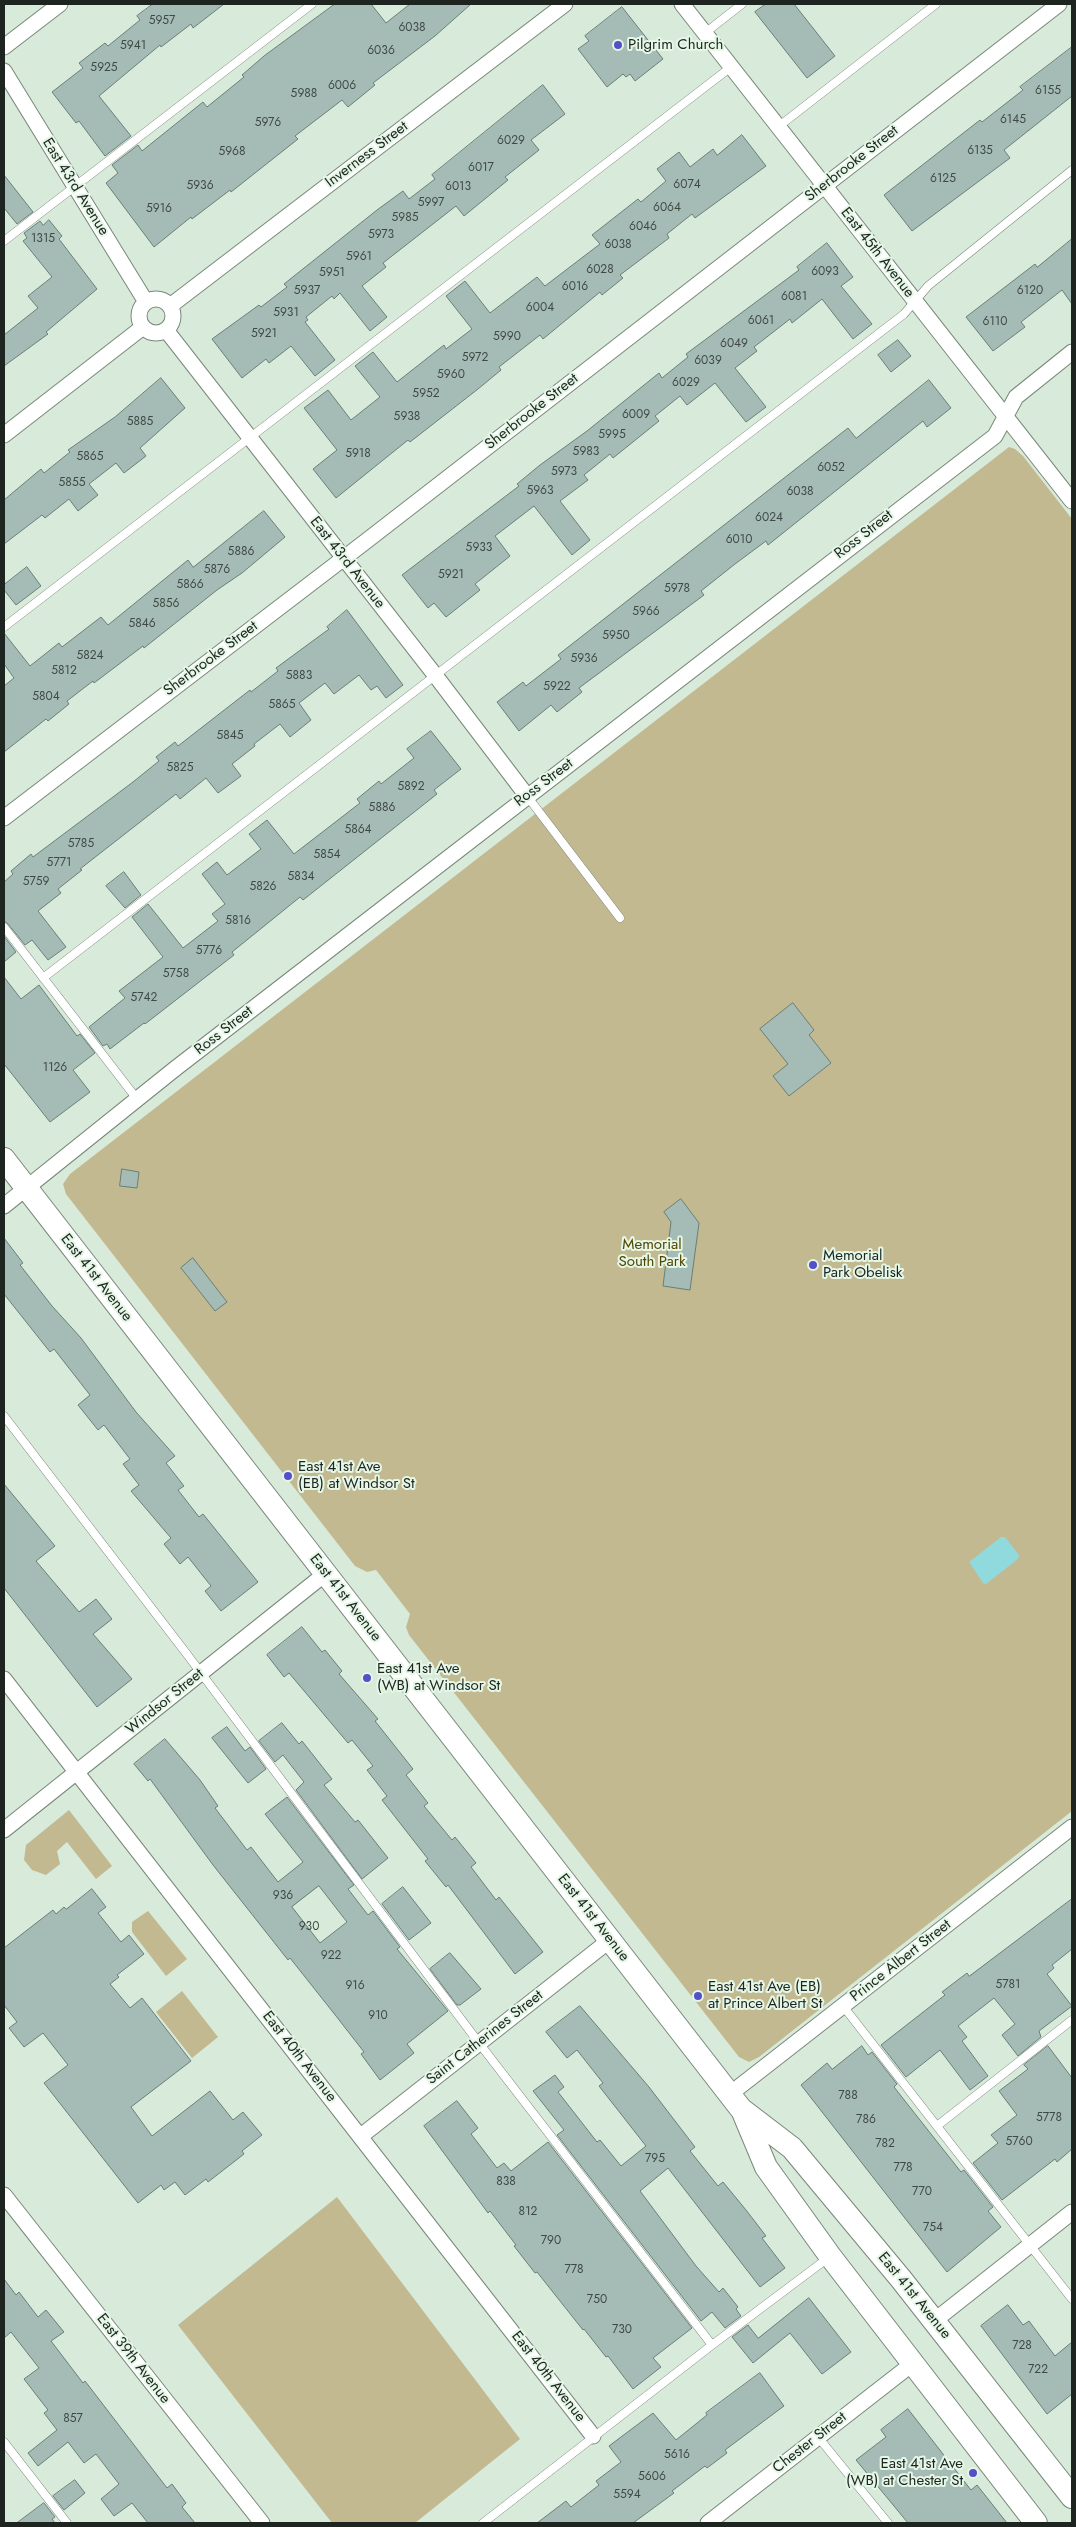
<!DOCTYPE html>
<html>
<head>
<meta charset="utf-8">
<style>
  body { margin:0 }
  #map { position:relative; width:1076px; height:2527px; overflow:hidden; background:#d8eada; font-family:Jost,sans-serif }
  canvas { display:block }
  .frame { position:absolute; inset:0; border:5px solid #1e241f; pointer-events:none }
</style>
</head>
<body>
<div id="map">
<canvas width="1076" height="2527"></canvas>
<div class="frame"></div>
</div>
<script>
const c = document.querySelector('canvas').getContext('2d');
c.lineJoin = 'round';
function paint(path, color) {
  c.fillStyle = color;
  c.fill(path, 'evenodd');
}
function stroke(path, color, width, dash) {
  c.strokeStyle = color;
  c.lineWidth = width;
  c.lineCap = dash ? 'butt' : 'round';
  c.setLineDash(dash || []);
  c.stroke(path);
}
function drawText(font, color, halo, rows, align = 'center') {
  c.font = font + ' Jost,sans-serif';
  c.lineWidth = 4;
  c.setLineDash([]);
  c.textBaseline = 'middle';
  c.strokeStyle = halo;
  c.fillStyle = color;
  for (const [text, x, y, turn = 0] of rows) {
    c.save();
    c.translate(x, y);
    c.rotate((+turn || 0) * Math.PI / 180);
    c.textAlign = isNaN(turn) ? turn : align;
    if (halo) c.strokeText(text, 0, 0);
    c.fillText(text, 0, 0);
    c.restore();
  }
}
paint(new Path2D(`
  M1009,447L1015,449L1023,456L1072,519V1811L759,2057L749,2062L739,2057L409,1635L406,1627L410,1614L376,1570L367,1572L355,1566L66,1194L63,1184L70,1174Z
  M69,1810L112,1866L96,1879L67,1842L57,1851L60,1864L46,1875L32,1870L24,1860L26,1845Z
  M148,1911L187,1959L166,1976L132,1932V1922Z
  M182,1991L218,2037L192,2058L156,2012Z
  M337,2197L520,2439L415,2523H332L178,2325Z`), '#c2b991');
paint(new Path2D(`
  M1001,1537H1005L1019,1555L1018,1559L986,1584L983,1583L969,1562Z`), '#90d9dd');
const building = new Path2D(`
  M153,4H224L193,28L191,24L161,47L160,45L99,96L131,136L105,156L79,121L76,123L52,92L83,68L79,63L105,43L108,46L140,20L137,16Z
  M335,4H371L386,23L410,4H471L435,36L373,83L375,85L348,107L342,100L295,136L298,139L231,192L230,190L192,219L191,217L154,247L106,183L118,173L112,165L138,145L142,151L203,102L207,107L244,77L242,75L264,56Z
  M766,4H794L835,56L807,78L755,12Z
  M622,7L663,59L635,81L630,74L626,77L623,74L607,87L578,49L589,41L585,36Z
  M1072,47V96L1004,150L1010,158L912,231L884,195L980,120L982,122L1023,90L1020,87Z
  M543,85L565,114L531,140L539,150L505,177L508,180L464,216L456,206L383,263L386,267L362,286L387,317L370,331L340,293L334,299L332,296L306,317L308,320L305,322L335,360L315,376L291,346L269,363L266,359L242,378L212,339L259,305L261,307L287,287L284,284L377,210L403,191L409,199L435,179L432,175Z
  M742,135L766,166L695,218L692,214L667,234L669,238L620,275L623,278L602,295L600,292L543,339L540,335L499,367L501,370L478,389L410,442L408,440L336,498L313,469L337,450L304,408L328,390L351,420L380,397L355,366L373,352L397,382L444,345L446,349L472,329L446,296L465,281L490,313L537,277L545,286L600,244L592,235L638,199L641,202L666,181L657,169L679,152L690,167L713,149L717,155Z
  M4,175L33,212L17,224L4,208Z
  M49,220L62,236L59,239L97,289L46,332L48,334L4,366V335L38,308L28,296L52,277L23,241L27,238L24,233L40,221L43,225Z
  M1072,239V304L1062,290L1021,322L1025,327L993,351L966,317L1035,264L1037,267Z
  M827,243L853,277L841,286L872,324L853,339L822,299L792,323L790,319L754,347L757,351L735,368L766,407L746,422L715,383L687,405L680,396L655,416L659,421L613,458L610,454L584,475L588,480L560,501L590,540L572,555L534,506L495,536L510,556L475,584L480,590L446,617L434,603L428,608L402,575L519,486L517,484L540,465L587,431L659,373L662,378L688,357L686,354L799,270L797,267Z
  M898,340L911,356L891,372L878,355Z
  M161,378L185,408L140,448L146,456L124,473L116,463L89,484L98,495L78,511L69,499L45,518L42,515L4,544V500L41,469L44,473L70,452L68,450L115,417Z
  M929,380L951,408L927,427L923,421L768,545L766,541L735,564L701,591L704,595L579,688L582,692L557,712L551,705L519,731L497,702L523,682L526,686L561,659L558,655L848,428L856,438Z
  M264,511L285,537L242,573L217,590L144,648L143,646L94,683L93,681L67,701L69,704L48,721L46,719L4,752V686L14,678L4,664V633L30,666L59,643L62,647L101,617L108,625L188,560L193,567Z
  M27,567L41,586L16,605L4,590V585Z
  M347,610L403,685L386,698L377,686L371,690L359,675L334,694L325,683L299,703L311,720L290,737L280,724L254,744L255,746L232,764L241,776L218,793L206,778L180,799L176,794L80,869L82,870L58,889L61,893L38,911L66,947L48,960L32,940L25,945L8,924L4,921V882L13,874L11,871L31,854L33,857L133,782L159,761L156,757L175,742L178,746L250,690L251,692L278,671L276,668L329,629L327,627Z
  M431,731L461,769L434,790L437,794L303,900L300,897L263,927L232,952L234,955L145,1024L144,1023L110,1049L107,1044L103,1046L89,1027L125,998L119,991L163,957L132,917L148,904L183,948L218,921L212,914L225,904L202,874L217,862L227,875L261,849L249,834L267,820L294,854L360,803L357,799L379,781L381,784L414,758L407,749Z
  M124,872L141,895L125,908L106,886Z
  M4,936L16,952L4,962Z
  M4,977L21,999L39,985L77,1036L80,1034L95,1053L73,1070L90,1092L50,1122L4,1064Z
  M793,1003L814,1030L809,1035L831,1063L789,1096L773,1076L788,1064L760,1029Z
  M122,1169L139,1172L137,1188L120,1186Z
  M681,1199L699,1223L690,1290L663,1286L671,1222L664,1212Z
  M4,1238L23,1263L20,1265L52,1306L81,1338L136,1412L175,1456L166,1463L184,1486L178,1490L199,1517L203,1514L258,1582L221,1611L205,1591L211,1586L188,1557L180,1564L164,1544L171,1538L131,1491L139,1485L123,1464L130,1459L104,1425L98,1430L78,1405L90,1395L54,1349L50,1352L4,1294Z
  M193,1258L227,1302L215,1311L181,1268Z
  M4,1484L55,1546L36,1561L79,1612L96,1599L112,1619L93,1634L132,1679L97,1707L4,1588Z
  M302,1627L322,1652L325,1650L342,1671L339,1674L378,1719L375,1721L413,1769L406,1775L428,1803L424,1806L452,1840L455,1837L476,1863L471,1867L496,1900L499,1897L543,1952L515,1974L448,1885L446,1887L425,1861L428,1859L382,1800L387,1796L367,1770L373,1766L352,1740L348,1743L289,1673L284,1677L267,1655Z
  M282,1723L299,1744L302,1741L332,1779L324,1785L355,1822L358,1820L388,1858L362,1879L296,1790L304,1782L283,1755L275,1762L259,1741Z
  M227,1727L245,1751L250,1747L266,1769L248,1783L212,1738Z
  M165,1739L200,1780L218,1806L215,1808L247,1850L251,1847L278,1882L303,1862L265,1814L287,1797L354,1885L348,1889L368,1915L373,1911L400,1947L397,1949L448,2011L407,2044L414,2053L380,2080L361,2054L364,2052L336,2016L290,1958L288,1960L213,1865L150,1779L148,1781L134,1764ZM319,1886L347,1922L320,1943L292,1907Z
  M403,1887L431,1923L409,1940L382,1904Z
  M92,1889L106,1907L98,1913L121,1942L129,1935L144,1954L117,1975L119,1977L110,1984L130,2008L142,1998L191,2061L131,2107L152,2136L210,2091L233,2120L243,2112L262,2135L242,2151L244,2154L208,2182L206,2179L185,2195L175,2182L164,2190L161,2185L138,2203L44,2083L68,2065L43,2033L24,2047L9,2028L17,2022L4,2005V1948L53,1910L56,1914L64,1907L66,1909Z
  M1072,1899V1949L1052,1965L1054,1968L1047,1974L1072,2006L1039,2031L1041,2037L1018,2056L1002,2035L1015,2024L994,1998L958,2026L967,2037L962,2041L988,2076L970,2090L940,2050L906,2077L881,2045L945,1995L942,1992L967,1973L969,1976Z
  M450,1953L481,1989L460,2005H457L430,1969Z
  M580,2006L649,2087L695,2147L690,2151L718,2186L723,2182L746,2210L766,2236L762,2238L785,2268L760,2287L668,2168L640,2191L696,2266L719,2292L723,2288L738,2307L736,2309L741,2316L725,2328L712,2312L701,2321L557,2135L564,2130L533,2091L555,2075L564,2087L558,2092L597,2142L600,2140L621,2166L646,2146L599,2086L603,2083L577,2050L567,2058L546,2032Z
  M862,2046L868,2055L872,2052L897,2084L894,2087L916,2115L961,2172L964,2170L993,2207L988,2211L1001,2227L947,2272L801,2085L827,2063L832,2069Z
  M1048,2046L1072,2078V2149L1057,2162L1055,2159L1002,2200L973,2163L998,2143L991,2135L1017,2115L999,2091L1028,2069L1024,2065Z
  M457,2101L478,2128L471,2134L497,2168L504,2163L511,2171L548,2142L692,2328L653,2358L661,2367L633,2389L608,2356L606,2357L584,2329L583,2330L537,2272L535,2273L514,2246L516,2245L490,2211L488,2213L424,2126Z
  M4,2279L16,2295L19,2292L38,2317L46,2310L64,2332L51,2341L83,2383L85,2381L167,2488L172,2484L186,2503L182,2507L195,2523H148L132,2503L114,2516L101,2499L119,2484L96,2454L84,2463L68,2442L38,2466L28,2453L57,2430L44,2413L48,2410L24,2379L39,2368L11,2332L4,2338Z
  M809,2298L851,2352L822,2374L790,2333L753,2363L732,2337L748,2325L758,2338Z
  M1008,2305L1023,2325L1029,2321L1055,2356L1072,2342V2394L1047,2414L981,2326Z
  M760,2373L784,2406L725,2450L727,2453L707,2468L705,2466L672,2491L674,2493L633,2523H537L566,2501L571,2507L599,2485L596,2481L621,2462L609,2446L653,2413L676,2440L707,2415L706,2413Z
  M908,2409L971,2490L977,2485L1007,2523H908L856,2460L886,2437L881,2430Z
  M75,2480L85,2493L64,2510L53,2496Z
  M44,2503L55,2517L52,2519L55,2523H17Z`);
paint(building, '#a4bcb5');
stroke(building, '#697f78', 1);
const service = new Path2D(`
  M705,33L742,4
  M778,127L936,4
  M4,241L312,4
  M4,627L731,67
  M527,796L620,918
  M4,927L137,1099
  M43,978L904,314L928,286L1072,170
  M4,1416L186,1653L479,2043L712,2345
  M843,2006L1072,2299
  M937,2126L1072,2020
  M818,2437L888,2523
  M4,2442L67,2523
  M483,2523L712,2345L828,2258`);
const minor = new Path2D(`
  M682,4L1072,501
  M4,47L60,4
  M4,71L146,302
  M139 316a17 17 0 1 1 34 0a17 17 0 1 1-34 0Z
  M170,306L565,4
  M166,330L435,675L527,796
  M4,435L143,327
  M4,818L365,542L1059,4
  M4,1206L176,1068L995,436L1016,397L1072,352
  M4,1679L593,2436
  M4,1830L325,1574
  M730,2094L1072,1827
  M361,2136L610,1940
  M4,2195L262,2523
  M934,2321L1072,2212
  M708,2523L912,2364`);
const secondary = new Path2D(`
  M4,1159L741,2109L792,2148L901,2279L1072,2497
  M743,2112L766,2167L830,2256L1036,2523`);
stroke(service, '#78887a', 9);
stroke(minor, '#78887a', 17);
stroke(secondary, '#78887a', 24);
stroke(service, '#fff', 8);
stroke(minor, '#fff', 15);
stroke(secondary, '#fff', 22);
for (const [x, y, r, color] of [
  [618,45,5,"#5350c8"],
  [813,1265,5,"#5350c8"],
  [288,1476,5,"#5350c8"],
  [367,1678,5,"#5350c8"],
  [698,1996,5,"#5350c8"],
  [973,2473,5,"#5350c8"]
]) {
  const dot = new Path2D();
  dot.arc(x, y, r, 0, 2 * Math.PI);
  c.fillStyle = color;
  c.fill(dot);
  stroke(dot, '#e5f7e7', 2);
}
drawText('12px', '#404a44', null, [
  ["5957",162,21],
  ["6038",412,28],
  ["5941",133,46],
  ["6036",381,51],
  ["5925",104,68],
  ["6006",342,86],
  ["6155",1048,91],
  ["5988",304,94],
  ["6145",1013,120],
  ["5976",268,123],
  ["6029",511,141],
  ["6135",980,151],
  ["5968",232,152],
  ["6017",481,168],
  ["6125",943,179],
  ["6074",687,185],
  ["5936",200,186],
  ["6013",458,187],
  ["5997",431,203],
  ["6064",667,208],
  ["5916",159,209],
  ["5985",405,218],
  ["6046",643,227],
  ["5973",381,235],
  ["1315",43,239],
  ["6038",618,245],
  ["5961",359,257],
  ["6028",600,270],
  ["6093",825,272],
  ["5951",332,273],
  ["6016",575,287],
  ["5937",307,291],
  ["6120",1030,291],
  ["6081",794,297],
  ["6004",540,308],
  ["5931",286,313],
  ["6061",761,321],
  ["6110",995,322],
  ["5921",264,334],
  ["5990",507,337],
  ["6049",734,344],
  ["5972",475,358],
  ["6039",708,361],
  ["5960",451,375],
  ["6029",686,383],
  ["5952",426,394],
  ["6009",636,415],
  ["5938",407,417],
  ["5885",140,422],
  ["5995",612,435],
  ["5983",586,452],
  ["5918",358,454],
  ["5865",90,457],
  ["6052",831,468],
  ["5973",564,472],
  ["5855",72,483],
  ["5963",540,491],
  ["6038",800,492],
  ["6024",769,518],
  ["6010",739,540],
  ["5933",479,548],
  ["5886",241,552],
  ["5876",217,570],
  ["5921",451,575],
  ["5866",190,585],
  ["5978",677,589],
  ["5856",166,604],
  ["5966",646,612],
  ["5846",142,624],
  ["5950",616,636],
  ["5824",90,656],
  ["5936",584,659],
  ["5812",64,671],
  ["5883",299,676],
  ["5922",557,687],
  ["5804",46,697],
  ["5865",282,705],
  ["5845",230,736],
  ["5825",180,768],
  ["5892",411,787],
  ["5886",382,808],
  ["5864",358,830],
  ["5785",81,844],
  ["5854",327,855],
  ["5771",59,863],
  ["5834",301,877],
  ["5759",36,882],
  ["5826",263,887],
  ["5816",238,921],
  ["5776",209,951],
  ["5758",176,974],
  ["5742",144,998],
  ["1126",55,1068],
  ["936",283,1896],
  ["930",309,1927],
  ["922",331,1956],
  ["5781",1008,1985],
  ["916",355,1986],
  ["910",378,2016],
  ["788",848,2096],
  ["5778",1049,2118],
  ["786",866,2120],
  ["5760",1019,2142],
  ["782",885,2144],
  ["795",655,2159],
  ["778",903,2168],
  ["838",506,2182],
  ["770",922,2192],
  ["812",528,2212],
  ["754",933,2228],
  ["790",551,2241],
  ["778",574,2270],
  ["750",597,2300],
  ["730",622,2330],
  ["728",1022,2346],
  ["722",1038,2370],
  ["857",73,2419],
  ["5616",677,2455],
  ["5606",652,2477],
  ["5594",627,2495]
]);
drawText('15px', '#1e241f', '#e5f7e7', [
  ["Pilgrim Church",628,45],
  ["Memorial",823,1256],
  ["Park Obelisk",823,1273],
  ["East 41st Ave",298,1467],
  ["(EB) at Windsor St",298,1484],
  ["East 41st Ave",377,1669],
  ["(WB) at Windsor St",377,1686],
  ["East 41st Ave (EB)",708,1987],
  ["at Prince Albert St",708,2004],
  ["East 41st Ave",963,2464,"right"],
  ["(WB) at Chester St",963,2481,"right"]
], 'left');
drawText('15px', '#1e241f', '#e5f7e7', [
  ["Inverness Street",367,155,-37],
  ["Sherbrooke Street",852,164,-38],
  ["East 43rd Avenue",75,187,58],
  ["East 45th Avenue",877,253,52],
  ["Sherbrooke Street",532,412,-38],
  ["Ross Street",864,535,-38],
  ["East 43rd Avenue",347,563,52],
  ["Sherbrooke Street",211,659,-37],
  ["Ross Street",544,783,-37],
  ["Ross Street",224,1031,-38],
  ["East 41st Avenue",96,1278,52],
  ["East 41st Avenue",345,1598,52],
  ["Windsor Street",165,1702,-39],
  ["East 41st Avenue",593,1918,52],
  ["Prince Albert Street",901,1961,-38],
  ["Saint Catherines Street",485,2038,-38],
  ["East 40th Avenue",299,2057,52],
  ["East 41st Avenue",914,2296,51],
  ["East 39th Avenue",133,2359,52],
  ["East 40th Avenue",548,2377,52],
  ["Chester Street",810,2443,-38]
]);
drawText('15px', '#534500', '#e5f7e7', [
  ["Memorial",652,1245],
  ["South Park",652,1262]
]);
</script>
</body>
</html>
